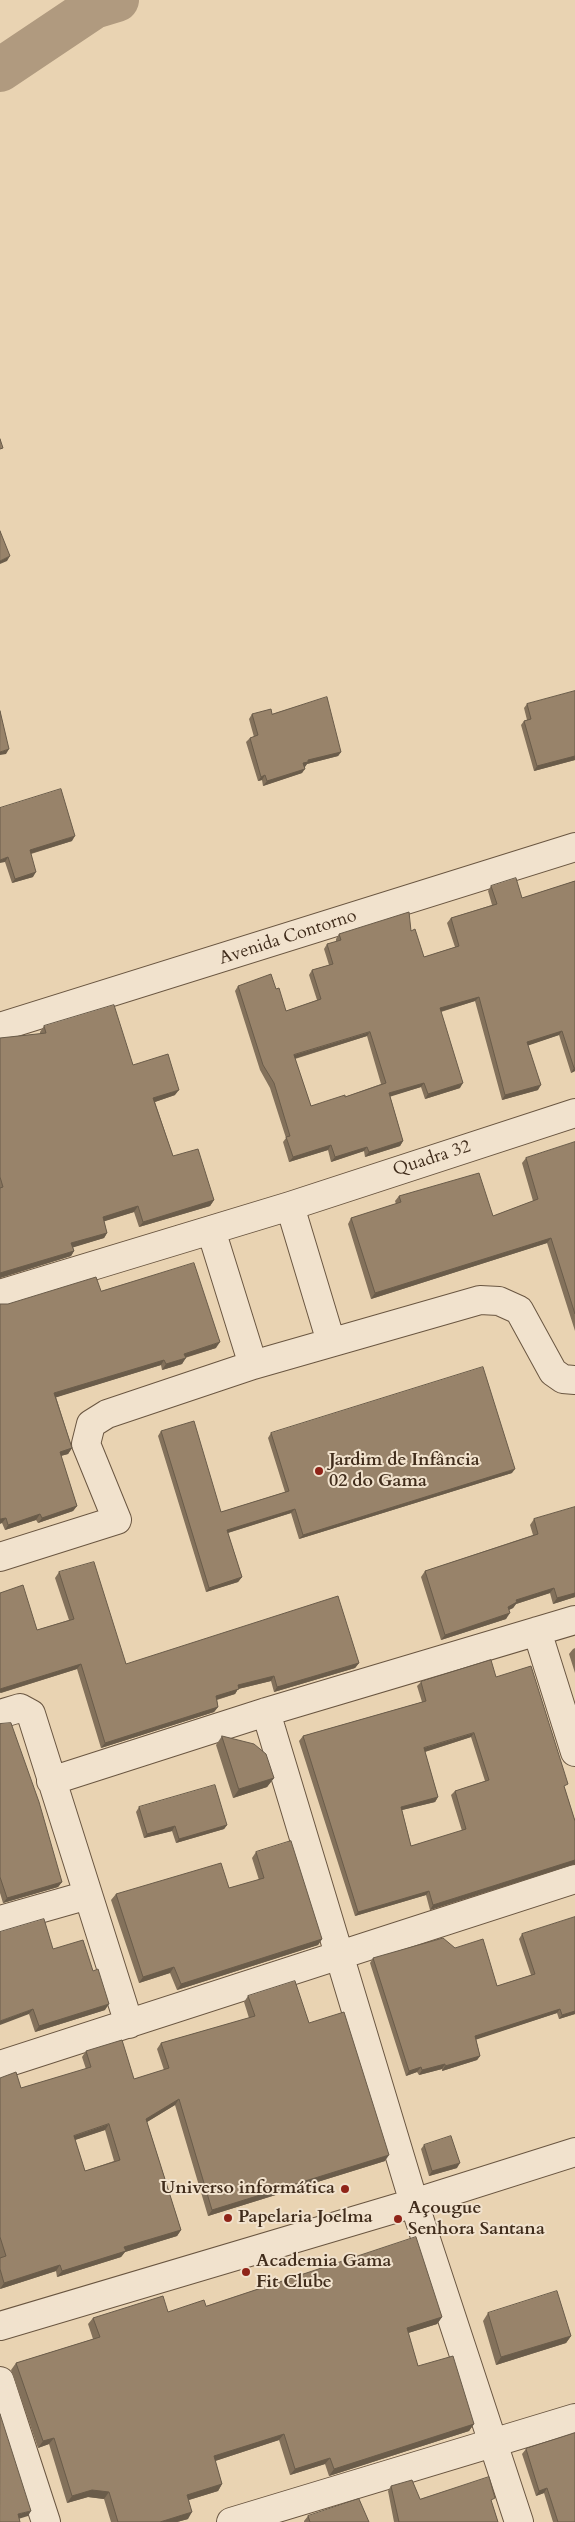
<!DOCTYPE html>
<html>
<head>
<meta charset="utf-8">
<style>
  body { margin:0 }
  canvas { display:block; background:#e9d3b2 }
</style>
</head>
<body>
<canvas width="575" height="2522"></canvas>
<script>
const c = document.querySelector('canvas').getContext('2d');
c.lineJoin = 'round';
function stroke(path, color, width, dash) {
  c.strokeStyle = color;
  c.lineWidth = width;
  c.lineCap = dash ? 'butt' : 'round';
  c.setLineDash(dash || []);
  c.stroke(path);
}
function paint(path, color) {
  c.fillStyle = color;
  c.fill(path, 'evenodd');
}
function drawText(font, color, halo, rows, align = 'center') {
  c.font = font + ' Cardo,serif';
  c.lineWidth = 4;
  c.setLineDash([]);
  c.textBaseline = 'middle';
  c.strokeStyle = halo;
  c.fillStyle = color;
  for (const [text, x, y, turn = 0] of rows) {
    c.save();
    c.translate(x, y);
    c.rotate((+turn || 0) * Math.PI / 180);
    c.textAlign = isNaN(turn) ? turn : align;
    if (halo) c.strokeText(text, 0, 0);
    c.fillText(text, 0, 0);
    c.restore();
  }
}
stroke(new Path2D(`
  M0,70L94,7L117,0`), '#b09a7f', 44);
const minor = new Path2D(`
  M0,1027L575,847
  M290,1206L331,1342
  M211,1230L253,1365
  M0,1294L290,1206L575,1113
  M0,1557L117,1520L86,1444L91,1424L107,1414L253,1365L480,1300L499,1301L519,1310L553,1372L563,1379L575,1380
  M537,1631L575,1752
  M266,1712L414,2203L519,2522
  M0,1714L20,1708L31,1714L129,2024
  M51,1781L266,1712L575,1620
  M0,1920L88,1895
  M0,2065L575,1879
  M0,2326L414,2203L575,2152
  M0,2381L46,2522
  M231,2522L575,2418`);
stroke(minor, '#6a5641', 30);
stroke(minor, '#f1e2cd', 28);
paint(new Path2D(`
  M575,691V760L534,771L521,725L524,721L527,720L524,708L527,704Z
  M252,714H272L341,752L338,756L307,764L304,767L302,773L263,786L262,780L258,781L246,742L250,738L254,737L249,719Z
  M0,808L72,841L31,854L33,877L12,883L5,862Z
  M575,881V1071L571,1073L559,1035L528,1045L538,1090L502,1100L475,1001L441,1012L460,1088L425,1099L421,1087L390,1096L403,1141L400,1146L365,1157L364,1151L331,1162L328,1150L289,1162L283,1142L286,1138L270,1088L260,1070L235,991L238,986L276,989L286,1011L317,1000L309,975L312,970L329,965L324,949L327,944L336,942V939L339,934L411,931L424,957L455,947L447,923L451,918L492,905L488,891L491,886L522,898ZM367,1036L381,1084L345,1097L311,1106L295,1059Z
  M44,1026L133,1065L175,1095L155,1102L173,1156L214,1200L210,1206L139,1227L134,1212L104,1221L107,1233L104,1238L73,1247L74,1251L71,1256L0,1278V1038L40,1034V1032Z
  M575,1142V1331L547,1243L371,1299L348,1224L351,1218L396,1204L395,1201L399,1196L493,1216L533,1201L522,1163L526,1158Z
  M101,1291L216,1348L185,1358L182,1364L162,1370L161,1365L56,1397L72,1448L68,1454L61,1456L77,1506L73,1511L38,1523L36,1520L5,1530L2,1523L8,1304Z
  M161,1431L221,1512L285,1492L268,1438L271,1433L512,1473L299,1539L291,1513L228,1533L242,1577L238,1582L206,1592L158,1436Z
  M575,1507V1597L553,1604L550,1593L516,1604L513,1608L509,1610L506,1619L441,1640L421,1577L425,1571L533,1535L530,1525L534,1519Z
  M59,1572L126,1664L359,1663L355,1668L274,1692L271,1681L238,1689L235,1694L217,1700L218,1707L214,1712L101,1748L77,1669L1,1693L0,1593L37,1630L69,1620L55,1578Z
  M575,1648V1673L569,1654L573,1649Z
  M496,1677L565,1789L575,1821V1864L430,1910L426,1895L355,1916L299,1741L303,1736L422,1702L417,1686L421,1682ZM471,1737L485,1781L455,1791L451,1795L462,1831L411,1846L402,1810L435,1802L438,1797L425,1752Z
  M0,1724L62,1882L58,1887L3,1903L0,1893Z
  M222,1736L274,1778L267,1787L233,1798L216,1745Z
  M139,1807L227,1825L224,1829L176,1843L172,1831L144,1838L136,1812Z
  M256,1852L322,1939L318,1945L177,1990L170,1973L139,1983L111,1900L116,1894L229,1888L259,1880L252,1858Z
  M575,1917V2014L559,2019L557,2013L476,2039L480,2056L477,2060L442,2071V2069L419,2075L417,2072L406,2076L370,1963L373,1958L497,1986L531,1975L519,1939L522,1934Z
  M53,1949L105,2010L35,2032L29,2014Z
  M248,1996L309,2023L385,2161L208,2216L175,2105L147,2122L181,2230L177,2236L125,2252L121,2257L57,2277L56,2271L0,2289V2078L21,2088L86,2069L82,2057L86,2051L134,2079L164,2070L157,2049L161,2043L249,2018L244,2002ZM105,2130L114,2161L85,2171L75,2140Z
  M424,2145L457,2168L429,2176L421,2149Z
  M206,2306L442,2317L437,2324L408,2333L418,2366L474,2424L469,2431L329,2476L325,2464L290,2475L279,2440L215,2461L222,2484L218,2491L189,2500L188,2519L177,2522H111L104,2499L88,2497L67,2503L49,2444L38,2448L11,2370L16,2363L93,2339L88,2324L93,2318L168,2312Z
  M488,2313L571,2336L566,2343L496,2365L483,2321Z
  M526,2449L575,2522H553L544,2493L536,2496L522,2454Z
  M391,2486L420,2499L492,2503L498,2522H394L388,2491Z
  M308,2516L369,2522H304V2521Z`), '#83715b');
paint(new Path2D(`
  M10,556L7,561L0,564V561Z
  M9,749L6,754L0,755V752Z
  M341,752L338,756L307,764L305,767L300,768L303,763L308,760Z
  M575,756V760L534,771L537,766Z
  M305,769L302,773L263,786L267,781Z
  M265,775L262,780L258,781L261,777Z
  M75,836L72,841L26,855L30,850Z
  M8,857L5,862L0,863V860Z
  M36,872L33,877L12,883L15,879Z
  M479,997L475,1001L436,1013L440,1008Z
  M562,1031L559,1035L524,1047L527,1042Z
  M370,1032L367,1036L290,1060L294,1055Z
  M574,1068H575V1071L571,1073Z
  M424,1083L421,1087L386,1098L389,1093Z
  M463,1083L460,1088L425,1099L428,1094Z
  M541,1085L538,1090L502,1100L505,1095Z
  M179,1090L175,1095L149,1104L153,1098Z
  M403,1141L400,1146L365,1157L369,1152Z
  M331,1145L328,1150L289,1162L293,1157Z
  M367,1147L364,1151L331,1162L335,1157Z
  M214,1200L210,1206L139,1227L143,1222Z
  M138,1206L134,1212L99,1223L103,1217Z
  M107,1233L104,1238L68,1249L71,1243Z
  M551,1238L547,1243L371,1299L375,1293Z
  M74,1251L71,1256L0,1278V1273Z
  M220,1342L216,1348L180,1359L184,1354Z
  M186,1358L182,1364L162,1370L166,1364Z
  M164,1360L161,1365L51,1399L54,1393Z
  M72,1448L68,1454L56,1457L60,1452Z
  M515,1469L512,1473L299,1539L303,1535Z
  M77,1506L73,1511L38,1523L42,1518Z
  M295,1509L291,1513L224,1534L227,1530Z
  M40,1514L36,1520L5,1530L8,1525Z
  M6,1518L2,1523L0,1524V1519Z
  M242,1577L238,1582L206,1592L209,1588Z
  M554,1588L550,1593L516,1604L513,1608L504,1612L508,1607L516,1600Z
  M575,1593V1597L553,1604L557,1598Z
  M510,1613L506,1619L441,1640L445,1635Z
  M359,1663L355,1668L274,1692L277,1687Z
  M81,1664L77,1669L0,1693V1689Z
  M274,1676L271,1681L238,1689L235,1694L212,1701L216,1696L238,1685Z
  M218,1707L214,1712L101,1748L105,1743Z
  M474,1733L471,1737L421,1753L424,1748Z
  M274,1778L267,1787L233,1798L239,1789Z
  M438,1797L435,1802L398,1811L401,1807Z
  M227,1825L224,1829L176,1843L179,1839Z
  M175,1826L172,1831L144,1838L147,1834Z
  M575,1860V1864L430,1910L433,1905Z
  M62,1882L58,1887L3,1903L7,1898Z
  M429,1891L426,1895L355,1916L358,1912Z
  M322,1939L318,1945L177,1990L181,1984Z
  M174,1967L170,1973L139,1983L143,1977Z
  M109,2004L105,2010L35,2032L39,2026Z
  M33,2009L29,2014L0,2025V2021Z
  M560,2009L557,2013L472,2041L475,2036Z
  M575,2011V2014L559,2019L562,2015Z
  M480,2056L477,2060L442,2071L445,2066Z
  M445,2064L442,2069L419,2075L422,2070Z
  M421,2067L417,2072L406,2076L409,2071Z
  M179,2099L175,2105L142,2125L146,2119Z
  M109,2124L105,2130L69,2142L74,2136Z
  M389,2155L385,2161L208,2216L212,2210Z
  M460,2163L457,2168L429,2176L432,2171Z
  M181,2230L177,2236L125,2252L121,2257L57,2277L62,2271L124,2247Z
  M60,2265L56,2271L0,2289L4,2283Z
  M442,2317L437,2324L402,2335L407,2328Z
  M571,2336L566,2343L496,2365L501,2357Z
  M474,2424L469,2431L329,2476L334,2469Z
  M284,2434L279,2440L209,2463L214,2456Z
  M54,2438L49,2444L38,2448L43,2441Z
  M330,2458L325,2464L290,2475L295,2469Z
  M222,2484L218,2491L182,2502L187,2495Z
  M547,2488L544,2493L536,2496L539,2491Z
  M92,2490L109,2492L104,2499L88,2497L67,2503L72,2496Z
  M31,2511L28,2516L15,2520L18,2514Z
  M192,2512L188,2519L177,2522H160Z`), '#6a5c4a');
const building = new Path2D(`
  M0,439L3,448L0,449Z
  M0,531L10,556L0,561Z
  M575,691V756L537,766L524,721L531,719L527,704Z
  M327,697L341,752L308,760V762L303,763L305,769L267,781L265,775L261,777L250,738L258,735L252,714L271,709L272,714Z
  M0,711L9,749L0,752Z
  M61,789L75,836L30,850L36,872L15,879L8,857L0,860V808Z
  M516,878L522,898L575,881V1068H574L562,1031L527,1042L541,1085L505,1095L479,997L440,1008L463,1083L428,1094L424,1083L389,1093L403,1141L369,1152L367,1147L335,1157L331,1145L293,1157L286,1137L290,1136L274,1083L263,1065L238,986L271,974L276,989L279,988L286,1011L321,999L312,970L333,964L327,944L341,940L339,934L409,912L411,931L415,929L424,957L459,946L451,918L497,904L491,886ZM370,1032L386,1083L345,1097V1095L311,1106L294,1055Z
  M114,1005L133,1065L168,1054L179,1090L153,1098L173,1156L198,1149L214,1200L143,1222L138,1206L103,1217L107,1233L71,1243L74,1251L0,1273V1188L3,1187L0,1177V1038L46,1033L44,1026Z
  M575,1142V1314L551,1238L375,1293L351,1218L401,1202L399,1196L479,1173L493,1216L538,1199L526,1158Z
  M194,1263L220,1342L184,1354L186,1358L166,1364L164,1360L54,1393L72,1448L60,1452L77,1506L42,1518L40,1514L8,1525L6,1518L0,1519V1304H8L96,1277L101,1291Z
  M483,1367L515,1469L303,1535L295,1509L227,1530L242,1577L209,1588L161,1431L194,1421L221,1512L289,1491L271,1433Z
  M575,1507V1593L557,1598L554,1588L516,1600L517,1602L508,1607L510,1613L445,1635L425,1571L538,1534L534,1519Z
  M94,1562L126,1664L338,1596L359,1663L277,1687L274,1676L238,1685L239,1689L216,1696L218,1707L105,1743L81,1664L0,1689V1593L23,1585L37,1630L74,1619L59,1572Z
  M491,1660L496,1677L531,1666L568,1784L564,1786L575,1821V1860L433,1905L429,1891L358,1912L303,1736L426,1701L421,1682ZM474,1733L489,1780L455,1791L466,1829L411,1846L401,1807L438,1797L424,1748Z
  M11,1723L39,1802L62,1882L7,1898L0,1877V1724Z
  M222,1736L254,1744L266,1754L274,1778L239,1789Z
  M215,1785L227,1825L179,1839L175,1826L147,1834L139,1807Z
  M291,1841L322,1939L181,1984L174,1967L143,1977L116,1894L221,1863L229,1888L264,1878L256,1852Z
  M575,1917V2011L562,2015L560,2009L475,2036L480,2056L445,2066V2064L422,2070L421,2067L409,2071L373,1958L443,1938L455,1948L483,1939L497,1986L535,1974L522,1934Z
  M44,1919L53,1949L83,1940L93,1971L98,1969L109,2004L39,2026L33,2009L0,2021V1932Z
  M295,1981L309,2023L344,2012L389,2155L212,2210L179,2099L146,2119L181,2230L124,2247L126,2251L62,2271L60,2265L4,2283L0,2269V2258L6,2256L0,2237V2078L16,2072L21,2088L91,2067L86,2051L122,2040L134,2079L169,2068L161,2043L255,2016L248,1996ZM109,2124L120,2160L85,2171L74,2136Z
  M451,2136L460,2163L432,2171L424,2145Z
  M416,2237L442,2317L407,2328L418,2366L453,2356L474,2424L334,2469L330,2458L295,2469L284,2434L214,2456L222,2484L187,2495L192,2512L160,2522H118L109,2492L92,2490L72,2496L54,2438L43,2441L16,2363L100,2337L93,2318L163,2296L168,2312L204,2300L206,2306Z
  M557,2291L571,2336L501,2357L488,2313Z
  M0,2414L31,2511L18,2514L20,2522H0Z
  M575,2433V2522H558L547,2488L539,2491L526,2449Z
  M489,2477L495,2498L491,2500L498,2522H399L391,2486L412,2480L420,2499Z
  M359,2499L369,2522H310L308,2516Z`);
paint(building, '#98836a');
stroke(building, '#6a5c4a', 1);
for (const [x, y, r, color] of [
  [319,1471,5,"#8f2418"],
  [345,2189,5,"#8f2418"],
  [228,2218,5,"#8f2418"],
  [398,2219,5,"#8f2418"],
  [246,2272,5,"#8f2418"]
]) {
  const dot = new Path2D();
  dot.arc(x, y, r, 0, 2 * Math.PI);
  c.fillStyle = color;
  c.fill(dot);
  stroke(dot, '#f1e2cd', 2);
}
drawText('18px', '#402c1b', '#f1e2cd', [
  ["Avenida Contorno",288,938,-18],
  ["Quadra 32",432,1159,-18]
]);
drawText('bold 18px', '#402c1b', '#f1e2cd', [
  ["Jardim de Infância",329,1461],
  ["02 do Gama",329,1482],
  ["Universo informática",335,2189,"right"],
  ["Açougue",408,2209],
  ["Senhora Santana",408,2230],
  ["Papelaria Joelma",238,2218],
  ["Academia Gama",256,2262],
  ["Fit Clube",256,2283]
], 'left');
</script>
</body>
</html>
